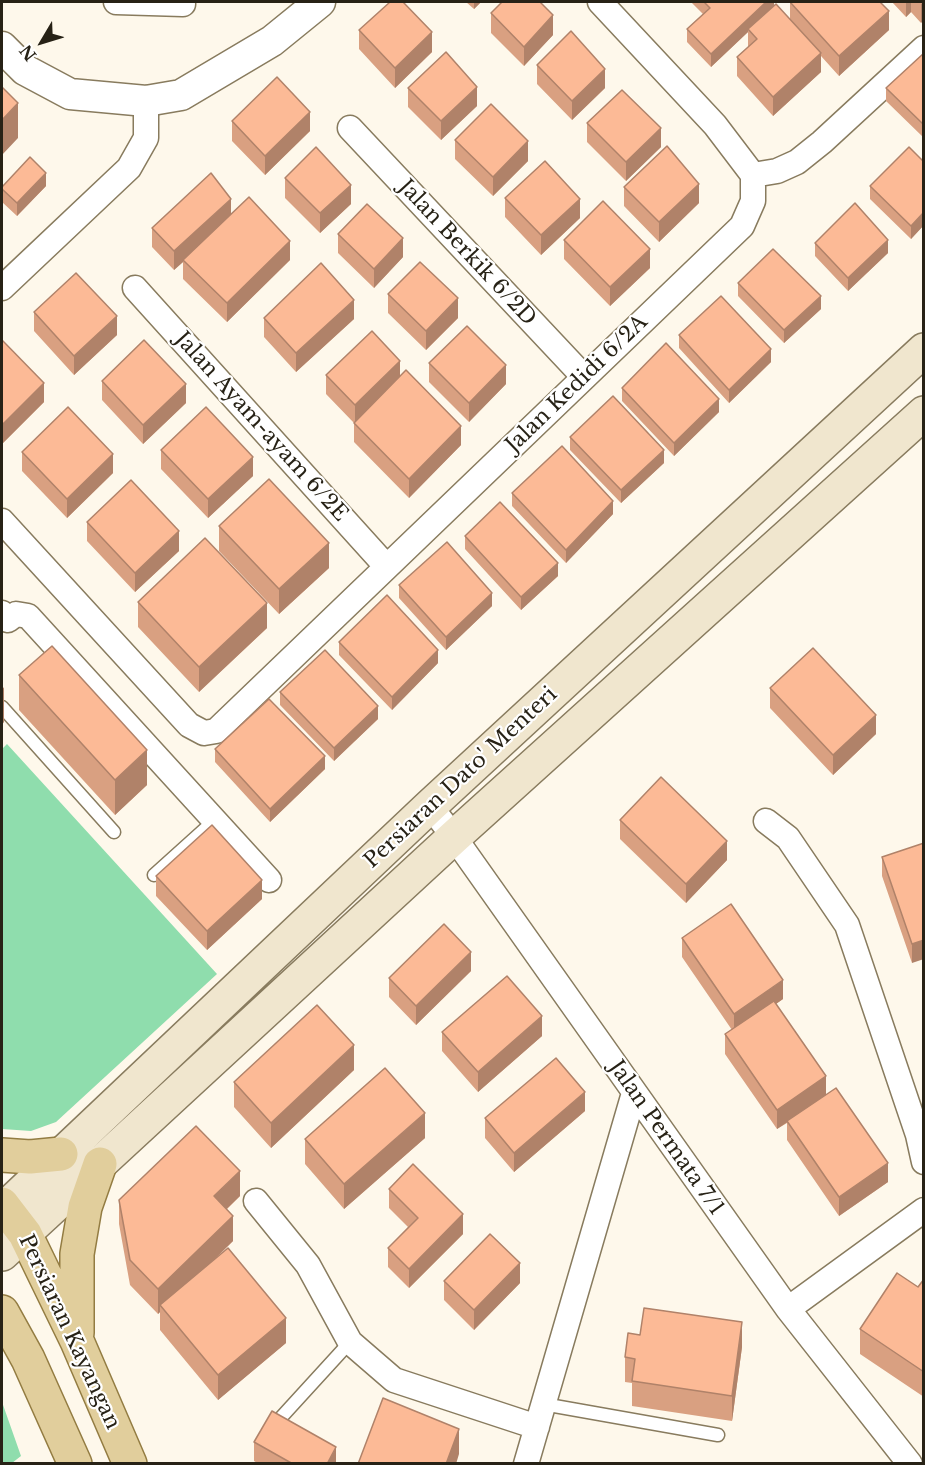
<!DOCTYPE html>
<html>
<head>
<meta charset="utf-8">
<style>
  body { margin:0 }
  #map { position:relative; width:925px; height:1465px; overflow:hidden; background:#fef8eb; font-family:"Libre Baskerville",serif }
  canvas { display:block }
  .frame { position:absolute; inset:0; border:3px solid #272216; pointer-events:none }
  .north { position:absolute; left:12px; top:12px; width:60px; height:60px; -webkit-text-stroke:4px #fff; paint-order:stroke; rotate:232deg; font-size:16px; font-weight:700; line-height:24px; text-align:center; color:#272216 }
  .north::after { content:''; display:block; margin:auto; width:21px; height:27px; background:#272216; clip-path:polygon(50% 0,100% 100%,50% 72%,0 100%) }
</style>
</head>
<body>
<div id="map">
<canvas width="925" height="1465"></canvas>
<div class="frame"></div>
<div class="north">N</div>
</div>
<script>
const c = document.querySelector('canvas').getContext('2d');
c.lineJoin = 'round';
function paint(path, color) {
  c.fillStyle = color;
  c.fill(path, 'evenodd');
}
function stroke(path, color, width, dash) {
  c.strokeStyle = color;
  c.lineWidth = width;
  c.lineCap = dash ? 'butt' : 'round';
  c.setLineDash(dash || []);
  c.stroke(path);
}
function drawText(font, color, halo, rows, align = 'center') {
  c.font = font + ' "Libre Baskerville",serif';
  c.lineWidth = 4.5;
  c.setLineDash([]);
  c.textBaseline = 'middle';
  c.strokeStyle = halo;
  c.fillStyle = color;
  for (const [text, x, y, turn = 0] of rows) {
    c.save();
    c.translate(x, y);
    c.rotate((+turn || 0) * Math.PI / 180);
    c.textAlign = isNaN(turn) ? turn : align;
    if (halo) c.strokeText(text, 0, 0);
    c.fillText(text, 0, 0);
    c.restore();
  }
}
paint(new Path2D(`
  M7,744L217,974L56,1122L31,1131L2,1129V749Z
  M2,1402L21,1456L12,1463H2Z`), '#8fddad');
const service = new Path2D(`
  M2,707L114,832
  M154,875L215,820
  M543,1404L718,1435
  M276,1423L350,1342`);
const minor = new Path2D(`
  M116,2L183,4
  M350,128L584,377
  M753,175L777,171L797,162L822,142L924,48
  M2,288L129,168L146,138V101
  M135,288L386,566
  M2,521L189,725L204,733L216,731L742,226L753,201V175L715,125L600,2
  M2,613L8,620L16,614L28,616L269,880
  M430,806L454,837L788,1309L910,1464
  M766,821L788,838L847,925L918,1135L924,1162
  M256,1201L308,1265L350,1342L394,1380L537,1427
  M788,1309L924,1210
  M526,1464L634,1093`);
const tertiary = new Path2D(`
  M2,47L25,70L70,94L146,101L181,95L272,41L320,2`);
const secondary = new Path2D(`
  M2,1211L430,806L924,350
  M2,1254L454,837L924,413`);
const primary = new Path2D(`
  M2,1155L30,1157L61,1154
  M2,1204L25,1234L77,1341L130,1464
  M2,1312L28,1359L75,1464
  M77,1333V1254L85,1207L100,1164`);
stroke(service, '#887b5e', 15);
stroke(minor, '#887b5e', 27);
stroke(tertiary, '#887b5e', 33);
stroke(secondary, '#887b5e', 36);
stroke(primary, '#937c42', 36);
stroke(service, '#fff', 12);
stroke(minor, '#fff', 24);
stroke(tertiary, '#fff', 30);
stroke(secondary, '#f0e6ce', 33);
stroke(primary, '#e1ce9c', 33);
paint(new Path2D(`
  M466,2H481L474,9Z
  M691,2H774V5L790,19V2L889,30L839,76L821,56V72L773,116L737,76V57L748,47V32L711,67L687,42V29L703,14Z
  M892,2H924L921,23L911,12L906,17Z
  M491,13L553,35L524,66L491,33Z
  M359,30L432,52L395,88L359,49Z
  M924,53V138L886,101V88Z
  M537,65L605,88L572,120L537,84Z
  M408,88L477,106L441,140L408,107Z
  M232,121L310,131L265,175L232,141Z
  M587,123L661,147L626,181L587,142Z
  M455,140L528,161L493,196L455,159Z
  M924,162V225L911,239L870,199V186Z
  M285,178L351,204L320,233L285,198Z
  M46,186L17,216L2,202V187Z
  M624,187L699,203L659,242L624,206Z
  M505,198L580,218L541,255L505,217Z
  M231,214L290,260L227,322L183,279V262L174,270L152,247V228Z
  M338,234L403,257L374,288L338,253Z
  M564,240L650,268L610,306L564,259Z
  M815,243L888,253L848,291L815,256Z
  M738,283L821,309L784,343L738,296Z
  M388,294L458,318L426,350L388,313Z
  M34,312L117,335L74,375L34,331Z
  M264,318L354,319L296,372L264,337Z
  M679,335L771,362L729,403L679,348Z
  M2,340L44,402L3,443L2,442Z
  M429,363L506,384L469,422L429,382Z
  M326,375L400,376L461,445L409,498L354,442V423L326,394Z
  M102,381L186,403L143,444L102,400Z
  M622,388L719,412L674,456L622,401Z
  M570,437L664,463L621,503L570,450Z
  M161,450L253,476L208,518L161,469Z
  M22,452L113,473L67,518L22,471Z
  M512,493L613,514L566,563L512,506Z
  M87,522L179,551L135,592L87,541Z
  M219,526L329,568L279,614L219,551Z
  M465,536L558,576L521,610L465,549Z
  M399,585L492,606L446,650L399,598Z
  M138,602L267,628L199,692L138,627Z
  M339,642L438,663L392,710L339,655Z
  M19,675L147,785L115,815L19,710Z
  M770,688L876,734L833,775L770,708Z
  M280,692L378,719L334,761L280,705Z
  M215,749L325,769L270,822L215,762Z
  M620,820L727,860L686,903L620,839Z
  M924,843L912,963L882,876V857Z
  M156,876L262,899L207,950L156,896Z
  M682,938L783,999L776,1004L826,1094L888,1182L839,1216L787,1140V1123L777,1129L725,1054V1034L732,1030L682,957Z
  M471,971L416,1025L389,997V978Z
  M442,1032L542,1036L478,1092L442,1051Z
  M354,1070L271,1148L234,1107V1082Z
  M585,1111L514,1172L485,1138V1118Z
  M425,1138L344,1209L305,1164V1139Z
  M389,1189L463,1234L409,1288L388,1267V1248L408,1227L389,1208Z
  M240,1196L227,1209L233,1241L212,1262L286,1343L218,1400L160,1330V1312L158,1314L130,1285L119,1224V1200Z
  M924,1279V1397L860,1354V1329L918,1287Z
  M444,1281L520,1283L474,1330L444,1300Z
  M742,1347L732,1421L632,1406V1383L625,1382V1357Z
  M254,1442L336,1464H259L254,1461Z`), '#d9a081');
paint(new Path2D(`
  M474,2H481L474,9Z
  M766,2H774V7L748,29V32L711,67V54Z
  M906,2H911V12L906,17Z
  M924,2V20L921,23V4Z
  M889,11V30L839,76V56Z
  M553,15V35L524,66V47Z
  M432,32V52L395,88V68Z
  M821,53V72L773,116V97Z
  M605,69V88L572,120V101Z
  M477,87V106L441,140V121Z
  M18,103V138L2,155V120Z
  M310,112V131L265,175V156Z
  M661,128V147L626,181V162Z
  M528,141V161L493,196V177Z
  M46,173V186L17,216V203Z
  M699,184V203L659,242V222Z
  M351,185V204L320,233V213Z
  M231,199V218L183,260V262L174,270V251Z
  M580,199V218L541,255V235Z
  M924,212V225L911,239V226Z
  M403,238V257L374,288V269Z
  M888,240V253L848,291V278Z
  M290,241V260L227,322V303Z
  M650,249V268L610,306V287Z
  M821,296V309L784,343V330Z
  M458,298V318L426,350V331Z
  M354,300V319L296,372V353Z
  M117,316V335L74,375V356Z
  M771,349V362L729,403V390Z
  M400,361V380L355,424V405Z
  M506,365V384L469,422V403Z
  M44,383V402L3,443V424Z
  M186,384V403L143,444V425Z
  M719,399V412L674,456V443Z
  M461,426V445L409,498V479Z
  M664,450V463L621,503V490Z
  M113,454V473L67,518V499Z
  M253,457V476L208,518V499Z
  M613,501V514L566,563V550Z
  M179,531V551L135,592V573Z
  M329,543V568L279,614V589Z
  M558,563V576L521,610V597Z
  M492,593V606L446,650V637Z
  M267,603V628L199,692V667Z
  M438,650V663L392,710V697Z
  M4,687V722L2,725V690Z
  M378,706V719L334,761V748Z
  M876,715V734L833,775V755Z
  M147,750V785L115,815V780Z
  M325,756V769L270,822V809Z
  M727,841V860L686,903V884Z
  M262,880V899L207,950V931Z
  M924,940V959L912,963V944Z
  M471,952V971L416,1025V1006Z
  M783,980V999L734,1033V1014Z
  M542,1016V1036L478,1092V1072Z
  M354,1045V1070L271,1148V1123Z
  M826,1076V1096L777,1129V1110Z
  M585,1092V1111L514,1172V1153Z
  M425,1113V1138L344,1209V1184Z
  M888,1163V1182L839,1216V1197Z
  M240,1171V1196L214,1221V1196Z
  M463,1214V1234L409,1288V1269Z
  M233,1216V1241L163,1309L160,1305V1312L158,1314V1289Z
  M520,1263V1283L474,1330V1310Z
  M286,1318V1343L218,1400V1375Z
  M742,1322V1347L732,1421V1396Z
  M459,1429V1454L456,1464H446Z
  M336,1447V1464H327Z`), '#b08269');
const building = new Path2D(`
  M390,2H403L432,32L395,68L359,30Z
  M502,2H540L553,15L524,47L491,13Z
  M704,2H766L711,54L687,29L710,8Z
  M790,2H880L889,11L839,56Z
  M776,4L821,53L773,97L737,57L757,39L748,29Z
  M571,31L605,69L572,101L537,65Z
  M446,52L477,87L441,121L408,88Z
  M924,53V125L886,88Z
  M277,77L310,112L265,156L232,121Z
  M2,87L18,103L2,120Z
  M622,90L661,128L626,162L587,123Z
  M491,104L528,141L493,177L455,140Z
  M667,146L699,184L659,222L624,187Z
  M316,147L351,185L320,213L285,178Z
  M909,147L924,162V212L911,226L870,186Z
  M30,157L46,173L17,203L2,189V187Z
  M545,161L580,199L541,235L505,198Z
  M211,173L231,199L174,251L152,228Z
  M249,197L290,241L227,303L183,260Z
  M603,201L650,249L610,287L564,240Z
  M855,203L888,240L848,278L815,243Z
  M367,204L403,238L374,269L338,234Z
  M773,249L821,296L784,330L738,283Z
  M420,262L458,298L426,331L388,294Z
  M321,263L354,300L296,353L264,318Z
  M76,273L117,316L74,356L34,312Z
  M721,296L771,349L729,390L679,335Z
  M467,326L506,365L469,403L429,363Z
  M372,331L400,361L355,405L326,375Z
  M2,340L44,383L3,424L2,422Z
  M144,340L186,384L143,425L102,381Z
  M666,343L719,399L674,443L622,388Z
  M406,370L461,426L409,479L354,423Z
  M613,396L664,450L621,490L570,437Z
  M68,407L113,454L67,499L22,452Z
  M206,407L253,457L208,499L161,450Z
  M562,446L613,501L566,550L512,493Z
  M269,479L329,543L279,589L219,526Z
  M131,480L179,531L135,573L87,522Z
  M500,502L558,563L521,597L465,536Z
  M205,538L267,603L199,667L138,602Z
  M447,542L492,593L446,637L399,585Z
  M387,595L438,650L392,697L339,642Z
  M52,646L147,750L115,780L19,675Z
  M813,648L876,715L833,755L770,688Z
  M325,650L378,706L334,748L280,692Z
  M269,699L325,756L270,809L215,749Z
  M661,777L727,841L686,884L620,820Z
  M212,825L262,880L207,931L156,876Z
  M924,843V940L912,944L882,857Z
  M731,904L783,980L734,1014L682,938Z
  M444,924L471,952L416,1006L389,978Z
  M507,976L542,1016L478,1072L442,1032Z
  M774,1001L826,1076L777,1110L725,1034Z
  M317,1005L354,1045L271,1123L234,1082Z
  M556,1058L585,1092L514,1153L485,1118Z
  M385,1068L425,1113L344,1184L305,1139Z
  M836,1088L888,1163L839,1197L787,1121Z
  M196,1126L240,1171L214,1196L233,1216L158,1289L130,1260L119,1200Z
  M413,1164L463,1214L409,1269L388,1248L418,1218L389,1189Z
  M490,1234L520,1263L474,1310L444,1281Z
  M228,1248L286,1318L218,1375L160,1305Z
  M897,1273L918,1287L924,1279V1372L860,1329Z
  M644,1308L742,1322L732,1396L632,1381L635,1359L625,1357L628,1333L640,1335Z
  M383,1398L459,1429L446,1464H358Z
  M272,1411L336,1447L327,1464H293L254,1442Z`);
paint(building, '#fcba96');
stroke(building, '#b08269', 1.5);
drawText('21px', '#272216', '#fff', [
  ["Jalan Berkik 6/2D",467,253,47],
  ["Jalan Kedidi 6/2A",577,384,-44],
  ["Jalan Ayam-ayam 6/2E",261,427,48],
  ["Persiaran Dato' Menteri",461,778,-43],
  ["Jalan Permata 7/1",666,1138,55],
  ["Persiaran Kayangan",69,1332,65]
]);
</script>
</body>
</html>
